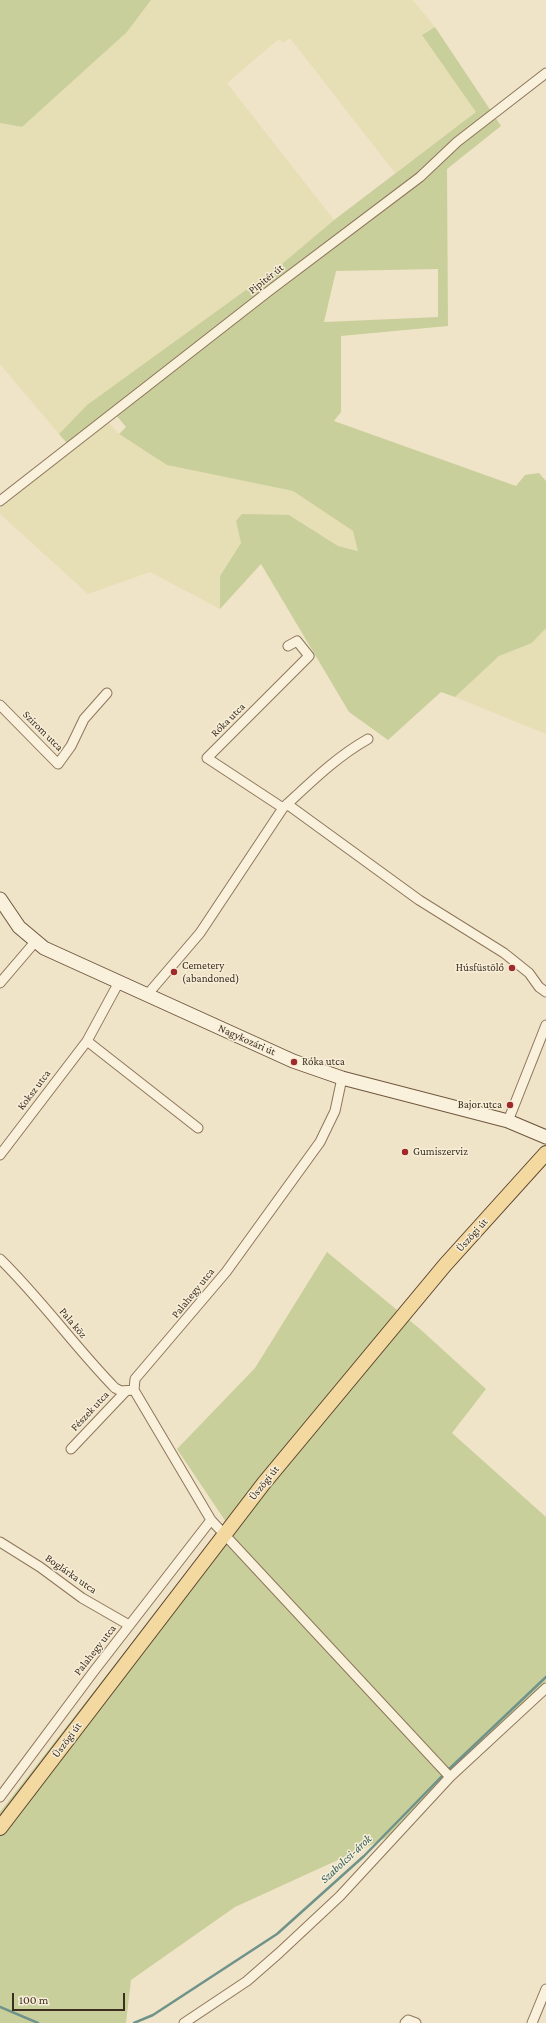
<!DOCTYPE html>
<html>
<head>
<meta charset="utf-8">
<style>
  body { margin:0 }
  #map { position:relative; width:546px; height:2023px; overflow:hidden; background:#f0e4c8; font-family:"Crimson Pro",serif }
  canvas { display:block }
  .scale { position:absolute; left:12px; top:1993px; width:113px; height:18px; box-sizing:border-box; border:2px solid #3d2e20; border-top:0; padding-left:5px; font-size:12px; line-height:14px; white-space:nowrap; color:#3d2e20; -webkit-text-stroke:3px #f7eed8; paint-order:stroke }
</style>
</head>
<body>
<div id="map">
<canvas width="546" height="2023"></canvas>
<div class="scale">100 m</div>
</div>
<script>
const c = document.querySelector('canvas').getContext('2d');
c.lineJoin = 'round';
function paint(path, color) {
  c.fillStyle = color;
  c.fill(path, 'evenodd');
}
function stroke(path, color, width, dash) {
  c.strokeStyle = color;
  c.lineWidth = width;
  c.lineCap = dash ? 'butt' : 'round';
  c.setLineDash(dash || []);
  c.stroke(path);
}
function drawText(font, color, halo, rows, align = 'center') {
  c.font = font + ' "Crimson Pro",serif';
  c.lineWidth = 3;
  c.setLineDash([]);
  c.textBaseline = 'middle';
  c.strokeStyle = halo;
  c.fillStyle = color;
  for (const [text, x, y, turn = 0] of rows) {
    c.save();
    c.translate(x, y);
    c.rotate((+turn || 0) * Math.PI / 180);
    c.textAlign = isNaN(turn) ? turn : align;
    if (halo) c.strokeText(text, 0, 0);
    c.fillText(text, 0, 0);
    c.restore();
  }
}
paint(new Path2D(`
  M151,0H413L435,27L422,35L477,112L395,173L290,38L283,43L279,39L227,83L334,220L283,263L87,405L59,434L0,364V123L22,127L127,32Z
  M108,422L119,434L167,465L293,491L353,531L359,551L338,546L289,515L236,521L241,543L220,576V609L150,572L88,594L0,514V508Z
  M546,628V734L455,697L499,656L532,643Z`), '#e6deb5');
paint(new Path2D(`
  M0,0H151L127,32L22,127L0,123Z
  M435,27L501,126L447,169L448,326L341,336V412L334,421L516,486L525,475L539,473L546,481V628L532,643L499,656L455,697L441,692L388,740L349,712L261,564L220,609V576L241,543L236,521L242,514L289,515L338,546L358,551L353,531L293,491L167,465L119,434L126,427L116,415L73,450L59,434L87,405L283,263L334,220L476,112L422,35ZM438,269V317L324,322L336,271Z
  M327,1252L420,1329L486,1389L452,1433L546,1517V1681L386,1838L235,1907L131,1980L126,2023H0V1812L226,1522L177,1449L255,1368Z`), '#c9cf9b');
stroke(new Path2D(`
  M447,1771L546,1677
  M0,2007L38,2023
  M134,2023L153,2015L277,1934L364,1856L444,1774`), '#6f938a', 2.5);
const street = new Path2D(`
  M0,501L269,291L420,177L457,142L546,73
  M288,646L297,641L309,656L207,758L283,808C310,783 336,757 368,739
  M0,705L58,764L71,746L84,719L107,693
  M287,804L419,900L504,953L529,973L539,987L546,992
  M0,983L35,942
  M147,995L200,933L283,808
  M87,1041L198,1128
  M342,1078L335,1111L320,1142L226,1272L135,1379L134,1390L211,1520L450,1777
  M508,1121L546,1025
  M0,1155L87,1041L119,982
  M0,1259C41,1299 75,1347 115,1388L121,1391L134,1390
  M71,1449L126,1391
  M0,1542L40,1567L82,1598L129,1625
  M0,1797L94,1671L211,1520
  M184,2023L247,1981L279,1953L340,1896L450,1777L546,1688
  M405,2023L408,2020L416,2023
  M532,2023L546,1989`);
const secondary = new Path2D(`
  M0,899L19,927L44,948L293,1061L342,1078L508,1121L546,1137`);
const primary = new Path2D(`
  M0,1828L264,1483L445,1265L546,1153`);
stroke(street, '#8d765c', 11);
stroke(secondary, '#6f573f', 15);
stroke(primary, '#5b4430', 16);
stroke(street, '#faf1dc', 9);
stroke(secondary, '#faf1dc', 13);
stroke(primary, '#f3d9a0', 14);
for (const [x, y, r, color] of [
  [512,968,4,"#9e2a2b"],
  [174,972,4,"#9e2a2b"],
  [294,1062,4,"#9e2a2b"],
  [510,1105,4,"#9e2a2b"],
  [405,1152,4,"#9e2a2b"]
]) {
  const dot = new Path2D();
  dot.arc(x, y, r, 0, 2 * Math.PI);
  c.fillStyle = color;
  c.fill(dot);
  stroke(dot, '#f7eed8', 1.5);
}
drawText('11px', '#3d2e20', '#f7eed8', [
  ["Pipitér út",266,279,-38],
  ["Róka utca",228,720,-45],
  ["Szirom utca",43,731,45],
  ["Nagykozári út",247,1040,24],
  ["Koksz utca",34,1090,-53],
  ["Üszögi út",472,1235,-48],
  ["Palahegy utca",193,1293,-51],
  ["Pala köz",73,1323,50],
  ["Fészek utca",90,1411,-47],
  ["Üszögi út",264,1483,-51],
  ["Boglárka utca",71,1574,35],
  ["Palahegy utca",95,1650,-52],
  ["Üszögi út",67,1740,-53]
]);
drawText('11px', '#3d2e20', '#f7eed8', [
  ["Cemetery",182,966],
  ["(abandoned)",182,979],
  ["Húsfüstölő",504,968,"right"],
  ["Róka utca",302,1062],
  ["Bajor utca",502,1105,"right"],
  ["Gumiszerviz",413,1152]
], 'left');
drawText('italic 12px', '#2f5d5a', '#f7eed8', [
  ["Szabolcsi-árok",346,1859,-43]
]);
</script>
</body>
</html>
